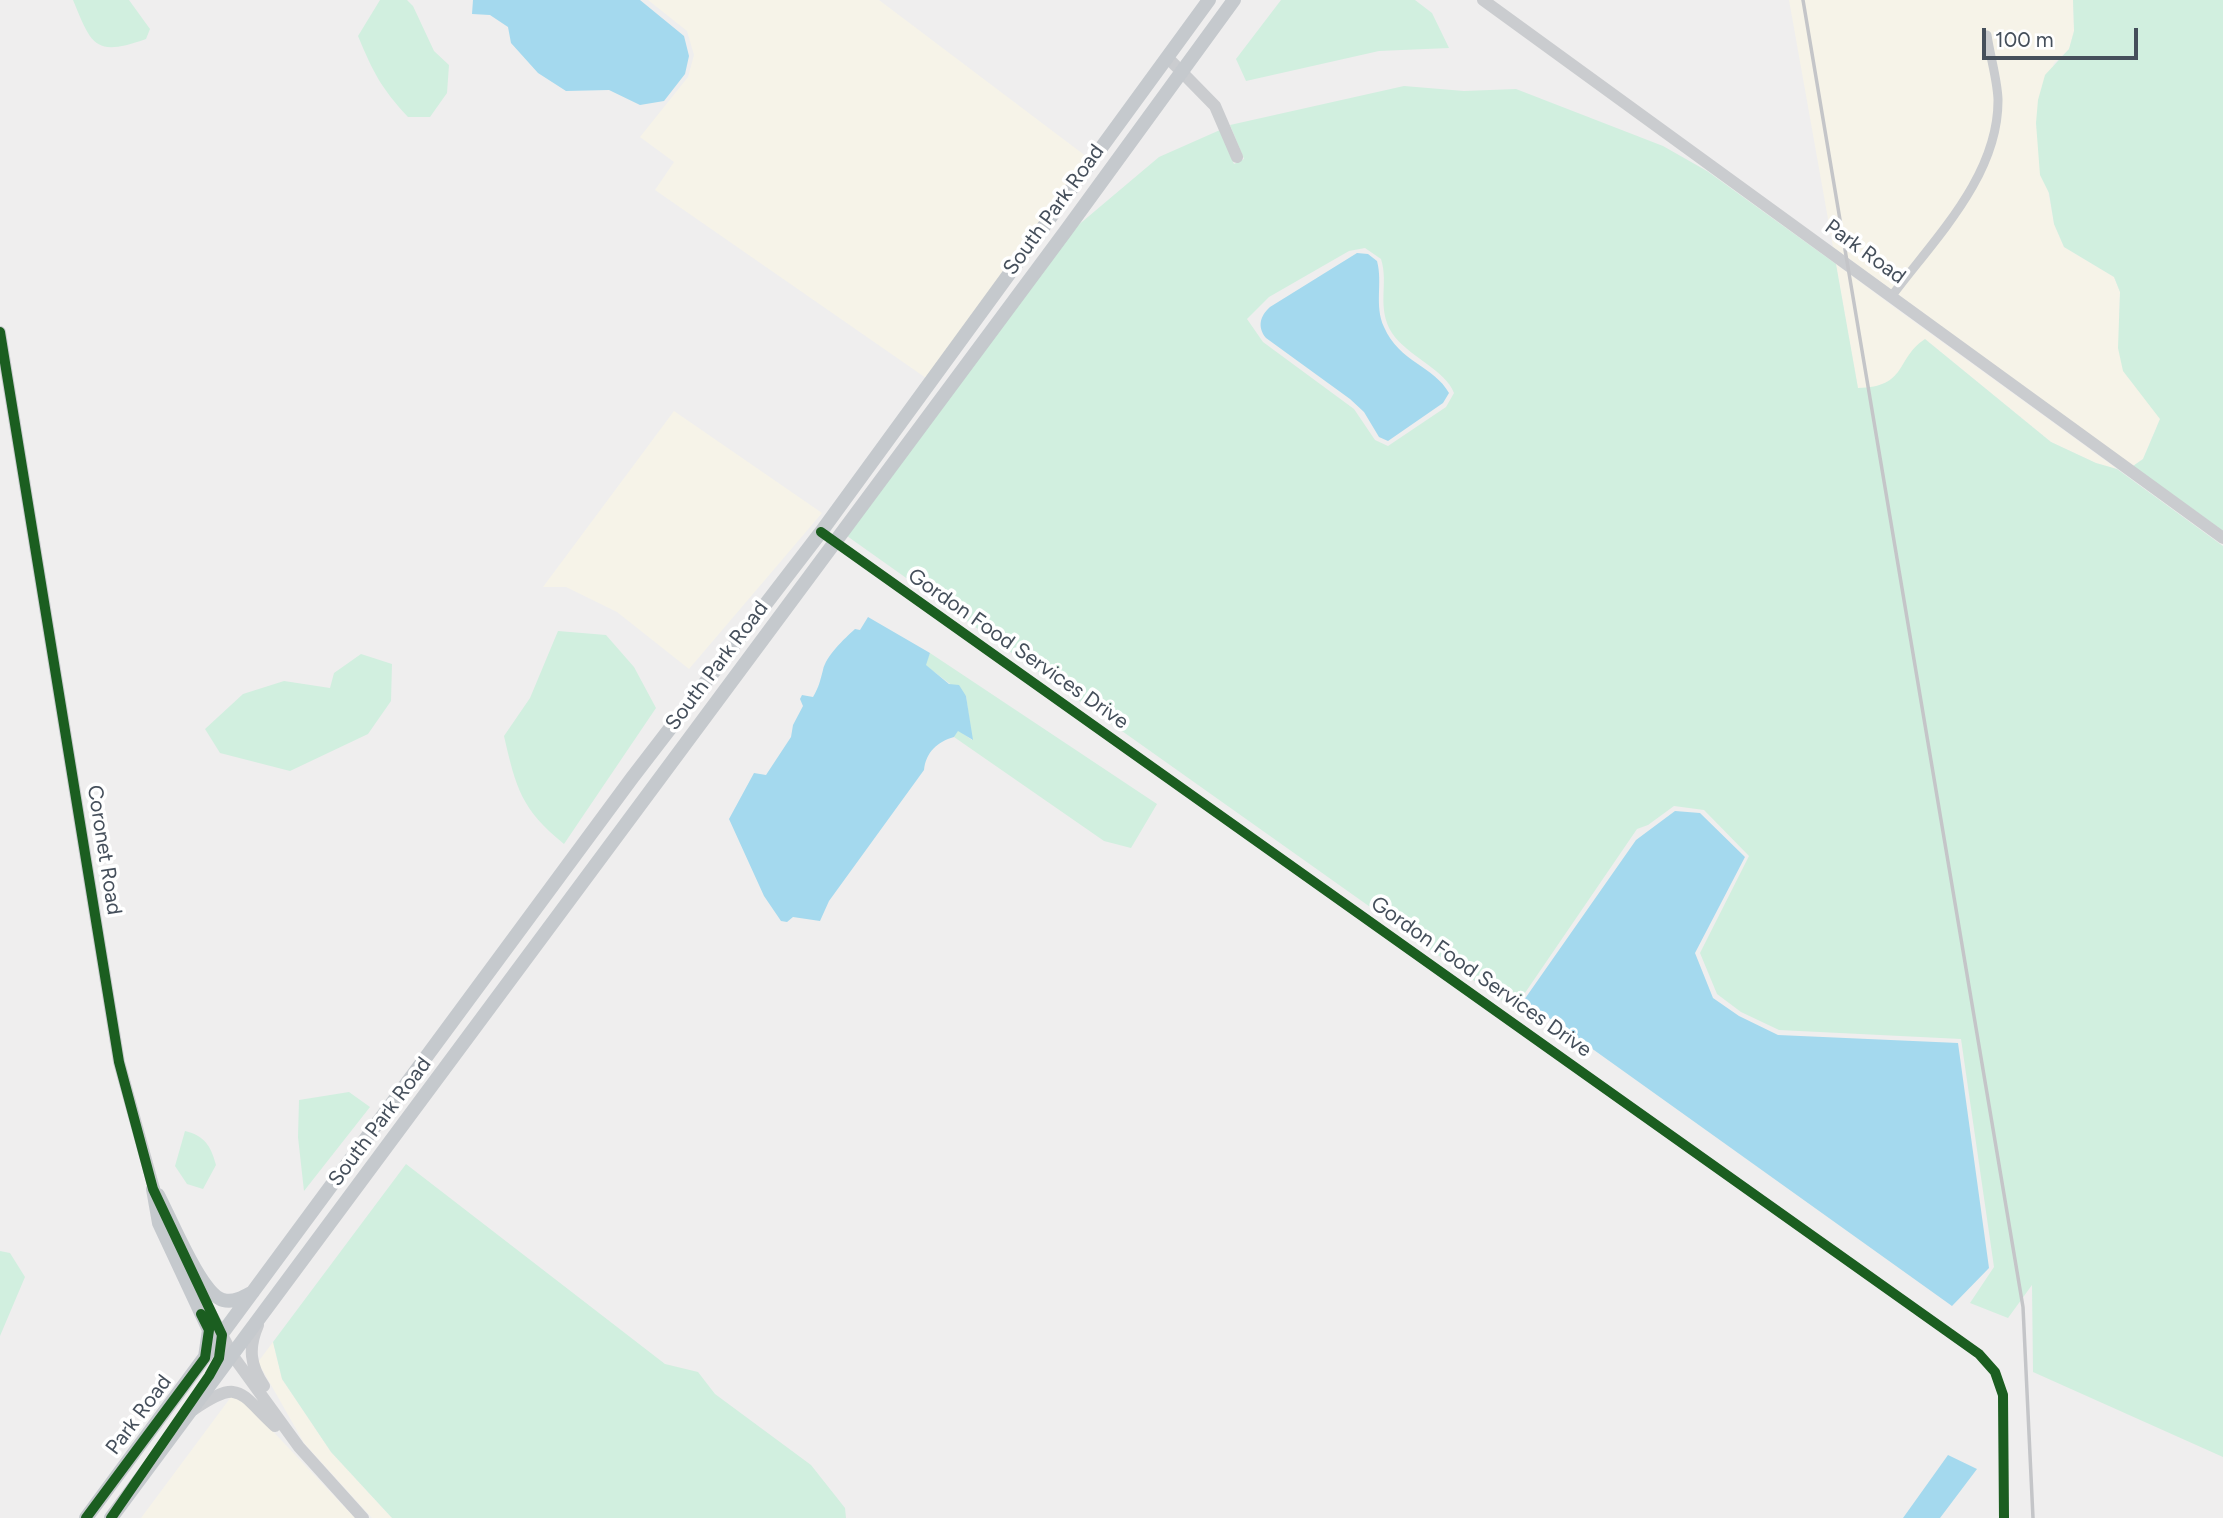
<!DOCTYPE html>
<html>
<head>
<meta charset="utf-8">
<style>
  body { margin:0 }
  #map { position:relative; width:2223px; height:1518px; overflow:hidden; background:#efeeee; font-family:Figtree,sans-serif }
  canvas { display:block }
  .scale { position:absolute; left:1982px; top:28px; width:156px; height:32px; box-sizing:border-box; border:4px solid #454f5b; border-top:0; padding-left:9px; font-size:21px; line-height:24px; white-space:nowrap; color:#454f5b; -webkit-text-stroke:5px #fff; paint-order:stroke }
</style>
</head>
<body>
<div id="map">
<canvas width="2223" height="1518"></canvas>
<div class="scale">100 m</div>
</div>
<script>
const c = document.querySelector('canvas').getContext('2d');
c.lineJoin = 'round';
function paint(path, color) {
  c.fillStyle = color;
  c.fill(path, 'evenodd');
}
function stroke(path, color, width, dash) {
  c.strokeStyle = color;
  c.lineWidth = width;
  c.lineCap = dash ? 'butt' : 'round';
  c.setLineDash(dash || []);
  c.stroke(path);
}
function drawText(font, color, halo, rows, align = 'center') {
  c.font = font + ' Figtree,sans-serif';
  c.lineWidth = 7;
  c.setLineDash([]);
  c.textBaseline = 'middle';
  c.strokeStyle = halo;
  c.fillStyle = color;
  for (const [text, x, y, turn = 0] of rows) {
    c.save();
    c.translate(x, y);
    c.rotate((+turn || 0) * Math.PI / 180);
    c.textAlign = isNaN(turn) ? turn : align;
    if (halo) c.strokeText(text, 0, 0);
    c.fillText(text, 0, 0);
    c.restore();
  }
}
paint(new Path2D(`
  M648,0H879L1087,157L926,378L655,190L674,162L640,137L688,77L694,55L687,31Z
  M1789,0H2073L2074,31L2069,49L2054,63L2036,123L2054,224L2064,247L2114,277L2120,292L2119,319L2160,419L2143,459L2133,466L1833,247Z
  M1836,264L1887,302L2117,469L2096,463L2051,442L1925,339L1894,380L1871,388L1858,389Z
  M674,411L822,513L689,669L617,612L566,587H543Z
  M273,1342L282,1379L331,1452L392,1518H372L304,1443L258,1362Z
  M231,1397L246,1403L355,1518H141Z`), '#f6f3e8');
paint(new Path2D(`
  M73,0H129L150,29L146,39C95,57 92,46 73,0Z
  M380,0H407L413,6L434,51L449,65L447,93L430,117H408C381,88 373,72 358,36Z
  M1281,0H1415L1432,13L1449,48L1379,51L1246,81L1236,59Z
  M2073,0H2223V531L2133,466L2143,459L2160,419L2123,371L2118,348L2120,292L2114,277L2064,247L2054,224L2049,193L2040,175L2036,123L2038,100L2045,75L2069,49L2074,31Z
  M1404,86L1464,91L1516,89L1663,146L1707,171L1836,264L1858,388C1908,387 1895,359 1925,339L2051,442L2096,463L2117,469L2223,546V1457L2033,1372L2032,1285L2008,1318L1970,1303L1994,1267L1961,1039L1779,1030L1741,1012L1717,994L1700,953L1749,856L1704,810L1674,806L1648,825L1637,829L1514,1009L847,536L1076,227L1159,157L1220,130L1234,164L1244,159L1230,125ZM1365,248L1381,259C1389,284 1376,307 1392,333C1407,356 1446,370 1454,393L1446,407L1388,446L1375,440L1354,409L1263,342L1247,319L1269,297L1349,251Z
  M558,631L606,635L634,667L656,708L564,844C521,809 516,788 504,736L530,698Z
  M930,653L1157,804L1131,848L1104,841L954,737L958,730L972,740L966,696L925,665Z
  M361,654L392,664L391,701L368,734L290,771L220,753L205,729L243,694L284,681L330,688L334,673Z
  M349,1092L370,1107L304,1191L298,1137L299,1100Z
  M185,1131C205,1136 211,1146 216,1165L203,1189L187,1184L175,1166Z
  M406,1164L665,1364L698,1372L715,1394L811,1465L845,1508L846,1518H392L331,1452L282,1379L273,1342Z
  M0,1251L10,1253L25,1277L0,1336Z`), '#d1efdf');
paint(new Path2D(`
  M473,0H640L684,36L689,56L685,74L664,101L640,105L609,90L566,91L538,73L511,43L508,27L490,15L472,14Z
  M1357,253L1368,254L1377,261C1383,283 1374,305 1384,327C1399,362 1434,366 1449,393L1443,403L1388,441L1379,437L1364,412L1350,399L1266,338C1257,327 1260,316 1270,307Z
  M868,617L930,653L926,665L949,684L959,685L966,696L973,740L958,731L954,737C937,742 926,752 924,770L829,901L820,921L793,917L787,922L781,921L764,896L729,819L754,773L766,775L791,737L793,725L803,706L800,699L802,695L813,697C819,687 820,681 823,670C826,656 844,639 855,629L860,630Z
  M1675,811L1700,813L1745,857L1695,953L1713,998L1739,1016L1778,1035L1958,1043L1989,1268L1952,1306L1524,1000L1636,840Z
  M1948,1455L1977,1469L1940,1518H1903Z`), '#a4d9ee');
stroke(new Path2D(`
  M1891,297C1934,239 1999,176 1998,99C1997,78 1990,56 1987,35
  M831,539L1979,1354L1995,1372L2003,1395L2004,1518`), '#cacccf', 9);
stroke(new Path2D(`
  M1483,0L2223,538
  M1167,57L1215,106L1237,157
  M0,332L119,1062L156,1196
  M187,1267L233,1356L299,1447L363,1518
  M258,1325C248,1348 250,1365 264,1386
  M193,1410C241,1377 239,1393 275,1426`), '#cacccf', 12);
stroke(new Path2D(`
  M153,1189L159,1223L209,1330L205,1357
  M158,1195C170,1217 201,1295 223,1300C234,1303 244,1297 253,1292
  M86,1518L632,778L821,532L1209,0
  M111,1518L1065,232L1234,0`), '#c5c9cd', 14);
stroke(new Path2D(`
  M1803,0L2023,1307L2033,1518`), '#c4c5c8', 3.5);
stroke(new Path2D(`
  M0,332L119,1062L153,1189L222,1335L219,1358L209,1376L111,1518
  M821,532L1979,1354L1995,1372L2003,1395L2004,1518
  M86,1518L205,1358L209,1330L201,1314`), '#1b5e20', 10);
drawText('21px', '#454f5b', '#fff', [
  ["South Park Road",1054,210,-54],
  ["Park Road",1865,252,36],
  ["Gordon Food Services Drive",1018,649,35],
  ["South Park Road",717,666,-53],
  ["Coronet Road",104,850,81],
  ["Gordon Food Services Drive",1481,977,35],
  ["South Park Road",380,1122,-53],
  ["Park Road",139,1415,-53]
]);
</script>
</body>
</html>
